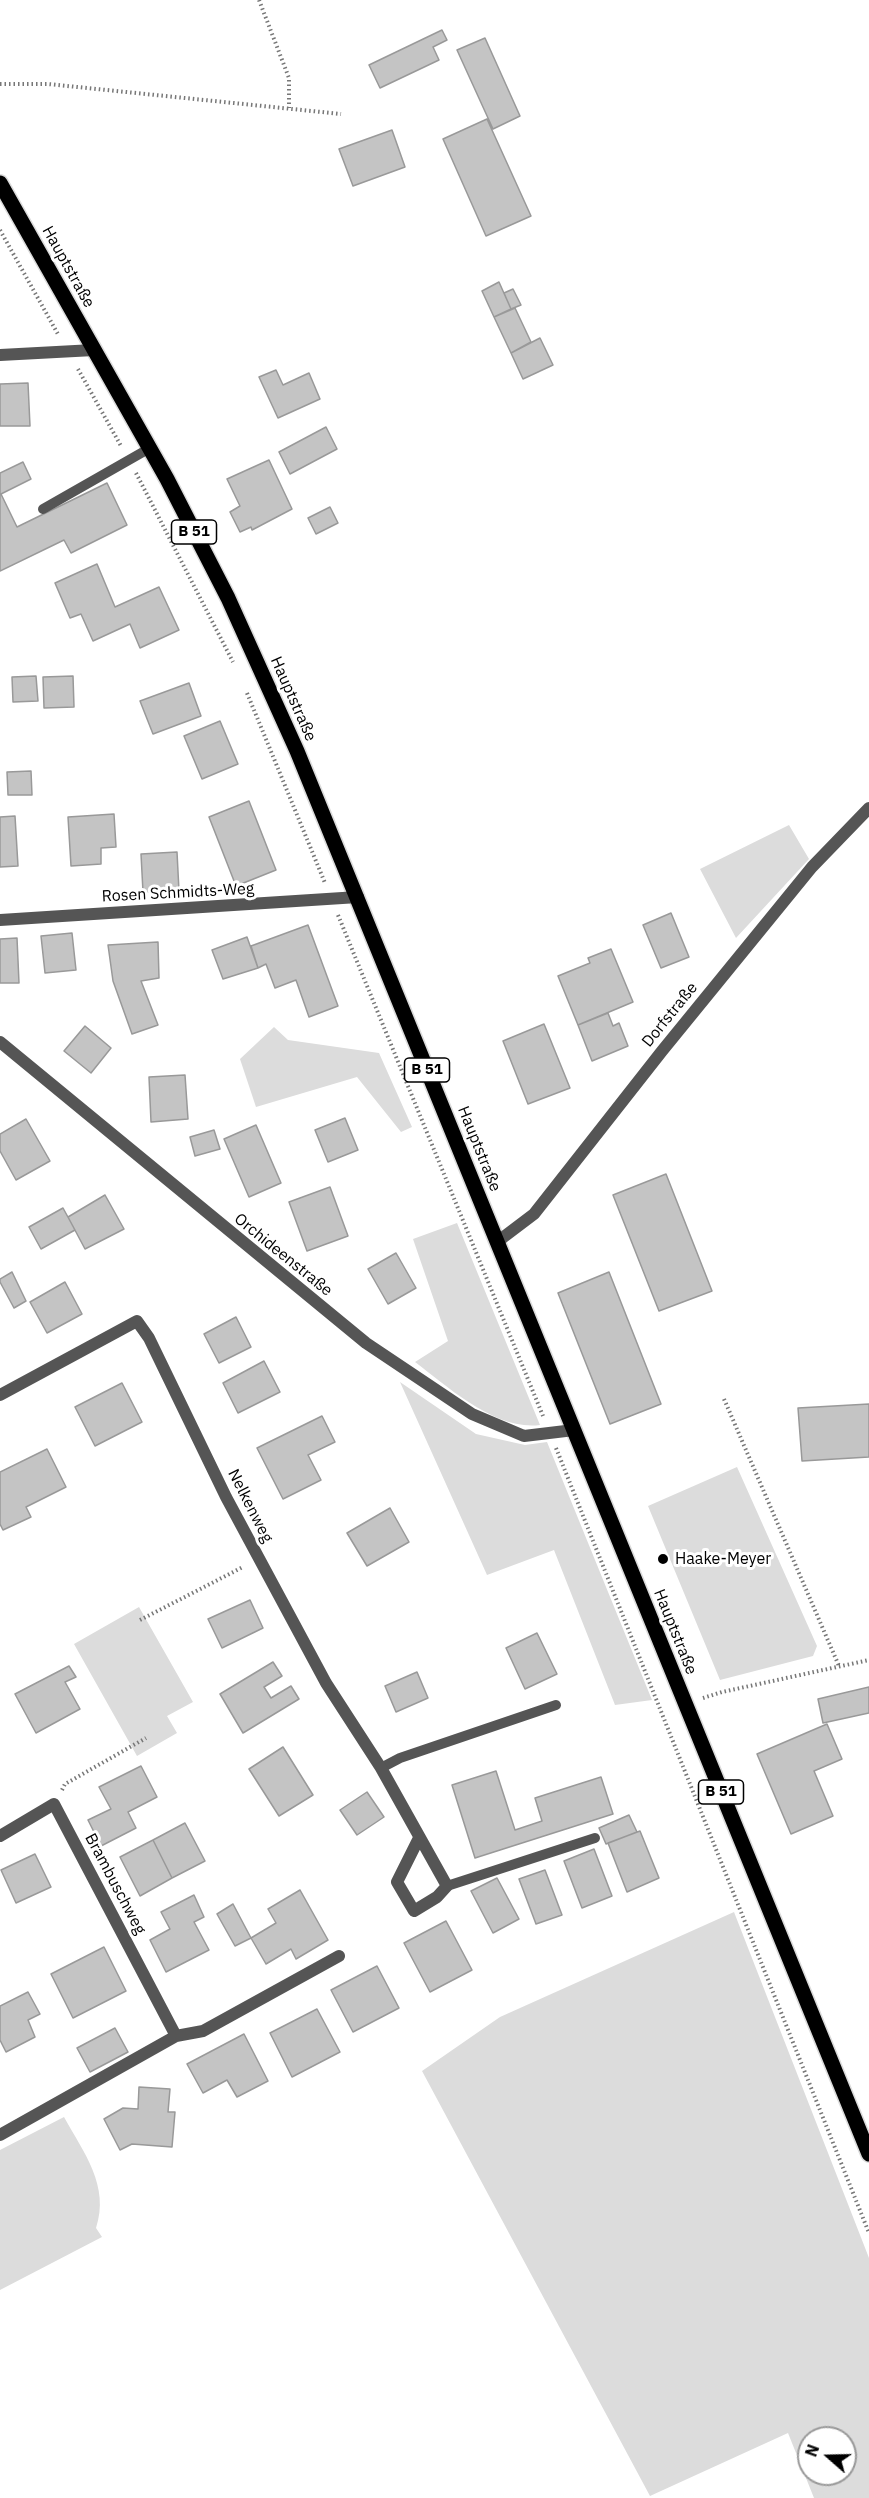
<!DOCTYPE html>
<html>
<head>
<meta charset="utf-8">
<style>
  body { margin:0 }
  #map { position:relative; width:869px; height:2498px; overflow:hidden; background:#fff; font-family:"IBM Plex Sans",sans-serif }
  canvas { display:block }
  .north { position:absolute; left:797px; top:2426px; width:60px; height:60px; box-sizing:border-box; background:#fff; border:2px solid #999; border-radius:50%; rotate:290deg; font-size:16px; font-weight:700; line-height:24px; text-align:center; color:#000 }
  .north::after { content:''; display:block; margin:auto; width:21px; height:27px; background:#000; clip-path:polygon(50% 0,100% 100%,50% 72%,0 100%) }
</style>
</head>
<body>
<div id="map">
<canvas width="869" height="2498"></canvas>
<div class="north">N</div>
</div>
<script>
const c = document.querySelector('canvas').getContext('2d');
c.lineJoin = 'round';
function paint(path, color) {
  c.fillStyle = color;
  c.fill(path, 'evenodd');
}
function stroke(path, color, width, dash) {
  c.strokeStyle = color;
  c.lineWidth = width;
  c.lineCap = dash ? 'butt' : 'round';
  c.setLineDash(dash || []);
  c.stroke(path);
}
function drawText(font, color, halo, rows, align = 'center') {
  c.font = font + ' "IBM Plex Sans",sans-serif';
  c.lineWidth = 6;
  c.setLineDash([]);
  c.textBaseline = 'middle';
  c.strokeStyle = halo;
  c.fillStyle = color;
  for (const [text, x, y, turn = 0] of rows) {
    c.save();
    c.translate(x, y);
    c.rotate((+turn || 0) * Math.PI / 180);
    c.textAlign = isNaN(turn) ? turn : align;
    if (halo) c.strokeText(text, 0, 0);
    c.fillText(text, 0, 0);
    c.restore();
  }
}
paint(new Path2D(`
  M789,825L809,859L736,938L700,869Z
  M274,1027L288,1040L379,1053L412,1127L401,1132L357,1077L256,1107L240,1059Z
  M457,1223L540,1425C496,1431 448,1387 415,1362L448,1341L413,1239Z
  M400,1382L476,1434L525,1445L547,1442L652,1700L615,1705L554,1550L487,1575Z
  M737,1467L817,1646L813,1656L720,1680L648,1506Z
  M139,1607L193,1702L167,1716L177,1733L137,1756L74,1644Z
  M734,1912L869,2258V2498H814L788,2433L650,2496L422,2071L500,2017ZM809,2438H845V2474H809Z
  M64,2117C84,2153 110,2186 96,2228L102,2237L0,2290V2150Z`), '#dcdcdc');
const building = new Path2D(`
  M442,30L447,40L433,47L439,60L380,88L369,65Z
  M485,38L520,116L493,129L457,50Z
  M487,119L531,216L486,236L443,139Z
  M392,130L405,167L353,186L339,149Z
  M499,282L511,309L494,317L482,291Z
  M513,289L521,305L511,309L504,293Z
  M515,308L531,342L511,353L494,317Z
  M540,338L553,365L523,379L511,353Z
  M276,370L283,385L309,373L320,399L278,418L259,377Z
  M28,383L30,426H0V384Z
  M326,427L337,449L290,474L279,452Z
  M269,460L292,509L252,530L251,527L240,532L230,512L240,506L227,479Z
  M23,462L31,479L1,494L17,527L107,483L127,525L71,553L64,540L0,571V473Z
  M330,507L338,523L316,534L308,518Z
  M97,564L115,607L159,587L179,630L140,648L130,624L93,641L81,614L70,618L55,583Z
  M36,676L38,701L13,702L12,677Z
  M73,676L74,707L44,708L43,677Z
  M189,683L201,716L153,734L140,701Z
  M220,721L238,764L202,779L184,736Z
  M31,771L32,795H8L7,772Z
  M249,801L276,870L236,886L209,817Z
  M114,814L116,847L101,848V864L71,866L68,817Z
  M15,816L18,866L0,867V817Z
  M177,852L179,891L143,892L141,854Z
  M671,913L689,957L661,968L643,925Z
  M308,925L338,1006L309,1017L296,980L275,988L266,964L258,968L251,946Z
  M72,933L76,970L45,973L41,936Z
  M247,937L258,968L223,979L212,950Z
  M17,938L19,983H0V939Z
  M158,942L159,978L141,981L158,1025L132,1034L113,981L108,945Z
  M611,949L633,1002L578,1025L558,976L590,963L588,958Z
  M608,1013L613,1026L619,1023L628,1046L592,1061L578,1025Z
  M544,1024L570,1088L528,1104L503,1041Z
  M85,1026L111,1048L91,1073L64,1051Z
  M185,1075L188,1119L151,1122L149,1077Z
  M345,1118L358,1150L328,1162L315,1130Z
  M26,1119L50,1161L16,1180L0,1151V1134Z
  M256,1125L281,1183L249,1197L224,1139Z
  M214,1130L220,1149L195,1156L190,1137Z
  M666,1174L712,1291L659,1311L613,1195Z
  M330,1187L348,1236L307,1251L289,1202Z
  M105,1195L124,1229L85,1249L68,1217Z
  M63,1208L75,1230L41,1249L29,1227Z
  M396,1253L416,1288L388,1304L368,1269Z
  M12,1272L26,1301L14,1308L0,1282V1279Z
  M609,1272L661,1404L610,1424L558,1293Z
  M65,1282L82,1314L47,1333L30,1302Z
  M236,1317L251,1347L219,1363L204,1334Z
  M264,1361L280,1392L238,1413L223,1383Z
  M122,1383L142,1422L95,1446L75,1407Z
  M869,1404V1457L802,1461L798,1408Z
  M322,1416L335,1442L308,1455L321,1480L283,1499L257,1448Z
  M47,1449L66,1487L26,1507L31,1517L3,1530L0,1524V1472Z
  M390,1508L409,1542L367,1566L347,1533Z
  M250,1600L263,1628L222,1648L208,1619Z
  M537,1633L557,1674L525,1689L506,1648Z
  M273,1662L282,1676L264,1687L271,1698L291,1686L299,1699L243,1733L220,1694Z
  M69,1666L76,1677L65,1682L80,1709L36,1733L15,1694Z
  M417,1672L428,1698L396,1712L385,1686Z
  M869,1687V1713L823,1723L818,1699Z
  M827,1724L842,1759L814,1771L833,1816L791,1834L757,1754Z
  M283,1747L313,1795L279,1816L249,1769Z
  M141,1766L157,1797L128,1812L136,1828L101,1846L88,1820L111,1809L99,1787Z
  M496,1771L515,1830L542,1821L535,1798L601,1777L613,1814L475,1858L452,1785Z
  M367,1792L384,1817L357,1835L340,1810Z
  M629,1815L637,1832L606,1844L599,1828Z
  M185,1823L205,1861L172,1878L153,1840Z
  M640,1831L659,1878L627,1892L608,1843Z
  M153,1840L172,1878L140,1896L120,1857Z
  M594,1849L612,1896L582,1908L564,1861Z
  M35,1854L51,1887L16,1903L1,1870Z
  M545,1870L562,1915L536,1924L519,1879Z
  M497,1878L519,1919L493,1933L471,1891Z
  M300,1890L328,1940L296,1959L291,1949L266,1964L251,1938L276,1923L268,1909Z
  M194,1895L204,1917L194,1922L209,1950L166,1972L150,1940L170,1929L161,1912Z
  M233,1904L251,1938L235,1946L217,1914Z
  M446,1921L472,1970L430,1992L404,1943Z
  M104,1947L126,1991L73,2018L51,1974Z
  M377,1966L399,2008L353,2032L331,1990Z
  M28,1992L40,2014L28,2020L35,2037L6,2052L0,2040V2006Z
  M317,2009L340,2052L292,2077L270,2033Z
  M115,2028L128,2052L90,2072L77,2048Z
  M244,2034L268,2081L237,2097L227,2080L203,2093L187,2064Z
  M139,2087L170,2089L168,2112H175L172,2147L132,2144L120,2150L104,2119L123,2108L138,2109Z`);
paint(building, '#c4c4c4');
stroke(building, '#999', 1.5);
const primary = new Path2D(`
  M0,183L167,479L228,598L297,751L869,2154`);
stroke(primary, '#dbdbdb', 18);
stroke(new Path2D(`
  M259,0L289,78V108
  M0,84H48L341,114
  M0,230L59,336
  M78,369L121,446
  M136,473L233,662
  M247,693L325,883
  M338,915L543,1416
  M724,1399L839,1666
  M556,1448L869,2233
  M140,1620L243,1567
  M703,1698L722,1692L869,1660
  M62,1790L65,1784L146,1738`), '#777', 4, [1.5, 3]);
stroke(new Path2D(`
  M43,509L150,448
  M381,1768L400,1758L556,1705
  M447,1886L595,1838`), '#555', 10);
stroke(new Path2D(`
  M0,355L94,350
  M0,920L358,897
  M0,1042L366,1343L472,1414L524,1436L574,1430
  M497,1242L534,1214L662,1051L812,867L869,808
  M0,1395L137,1321L149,1338L226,1497L326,1683L381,1768L447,1886L437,1897L414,1911L397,1882L419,1838
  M0,1836L54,1804L176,2036
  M0,2135L176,2036L203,2031L339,1956`), '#555', 12);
stroke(primary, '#000', 15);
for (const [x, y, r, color] of [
  [663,1559,6,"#000"]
]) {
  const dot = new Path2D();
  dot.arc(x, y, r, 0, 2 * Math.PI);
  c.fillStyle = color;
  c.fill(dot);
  stroke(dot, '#fff', 2);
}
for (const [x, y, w] of [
  [194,532,45],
  [427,1070,45],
  [721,1792,45]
]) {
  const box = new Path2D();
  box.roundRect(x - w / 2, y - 12, w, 24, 4.5);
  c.fillStyle = '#fff';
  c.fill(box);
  stroke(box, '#000', 1.5);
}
drawText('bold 15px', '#000', null, [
  ["B 51",194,532],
  ["B 51",427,1070],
  ["B 51",721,1792]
]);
drawText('16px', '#000', '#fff', [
  ["Hauptstraße",68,267,61],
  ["Hauptstraße",293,699,66],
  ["Rosen Schmidts-Weg",178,893,-3],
  ["Dorfstraße",670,1015,-51],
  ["Hauptstraße",479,1149,68],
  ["Orchideenstraße",283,1255,39],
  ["Nelkenweg",250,1506,63],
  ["Hauptstraße",675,1632,68],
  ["Brambuschweg",115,1884,62]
]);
drawText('16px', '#000', '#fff', [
  ["Haake-Meyer",675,1559]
], 'left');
</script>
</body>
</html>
